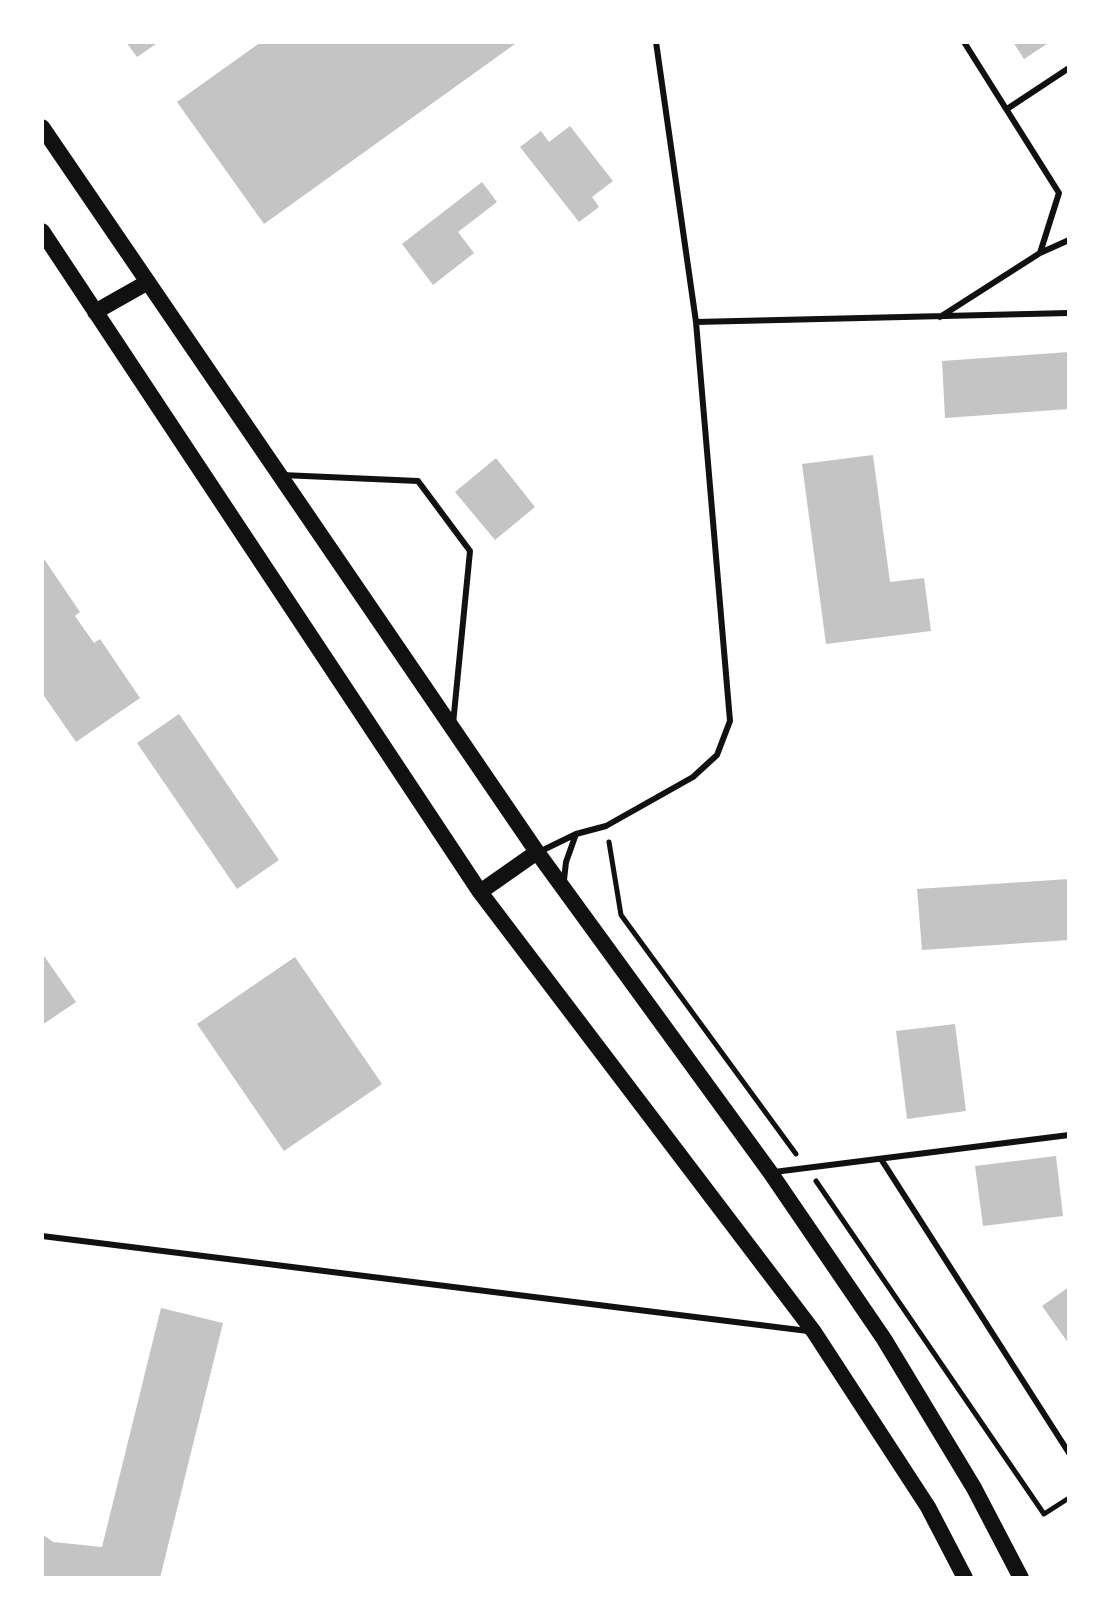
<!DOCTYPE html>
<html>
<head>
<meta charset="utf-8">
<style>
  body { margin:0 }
  #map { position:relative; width:1111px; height:1620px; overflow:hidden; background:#fff; font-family:"Roboto Condensed",sans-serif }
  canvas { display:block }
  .frame { position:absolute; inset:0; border:44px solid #fff; pointer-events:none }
</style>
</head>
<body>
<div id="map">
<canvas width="1111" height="1620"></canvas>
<div class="frame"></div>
</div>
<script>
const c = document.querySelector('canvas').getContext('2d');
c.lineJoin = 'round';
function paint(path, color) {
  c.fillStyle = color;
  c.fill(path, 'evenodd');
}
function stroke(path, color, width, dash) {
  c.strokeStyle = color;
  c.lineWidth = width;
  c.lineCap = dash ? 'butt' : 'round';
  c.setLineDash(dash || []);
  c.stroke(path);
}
paint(new Path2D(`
  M126,42H159L137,57Z
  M261,42H514L515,44L264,224L177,102Z
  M1013,42H1050L1024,59Z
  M570,126L613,181L592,197L599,207L579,222L520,147L541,131L549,142Z
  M482,182L497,202L458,232L474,253L433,285L402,244Z
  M1069,352V409L945,418L942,361Z
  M873,455L890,582L924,578L931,631L826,644L802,464Z
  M496,458L535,507L495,540L455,492Z
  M42,556L80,612L75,616L94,643L100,639L140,698L76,742L42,693Z
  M179,714L279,860L237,889L137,743Z
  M1069,879V940L922,950L917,889Z
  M42,953L76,1002L42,1025Z
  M295,957L382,1084L284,1151L197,1024Z
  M955,1024L966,1111L907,1119L896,1031Z
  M1056,1156L1063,1216L983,1226L975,1166Z
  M1069,1287V1344L1042,1306Z
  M161,1308L223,1323L160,1578H42V1534L53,1542L102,1547Z`), '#c4c4c4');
stroke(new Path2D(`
  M609,842L621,915L796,1154
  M816,1181L1044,1514L1069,1498`), '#111', 5);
stroke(new Path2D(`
  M1007,109L1069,68
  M1040,253L1069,240
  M940,317L1040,253L1059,193L964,42
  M696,322L1069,313
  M282,475L418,481L470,551L453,724
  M539,852L576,834L606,826L693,777L717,755L730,721L696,322L656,42
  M564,880L566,862L576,834
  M881,1159L1069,1453
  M774,1172L1069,1135
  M42,1236L808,1331`), '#111', 6);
stroke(new Path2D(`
  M42,127L537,852L770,1172L884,1339L974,1488L1021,1578
  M42,231L480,892L814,1332L928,1507L965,1578
  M95,312L148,282
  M480,892L537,852`), '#111', 16);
</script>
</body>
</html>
